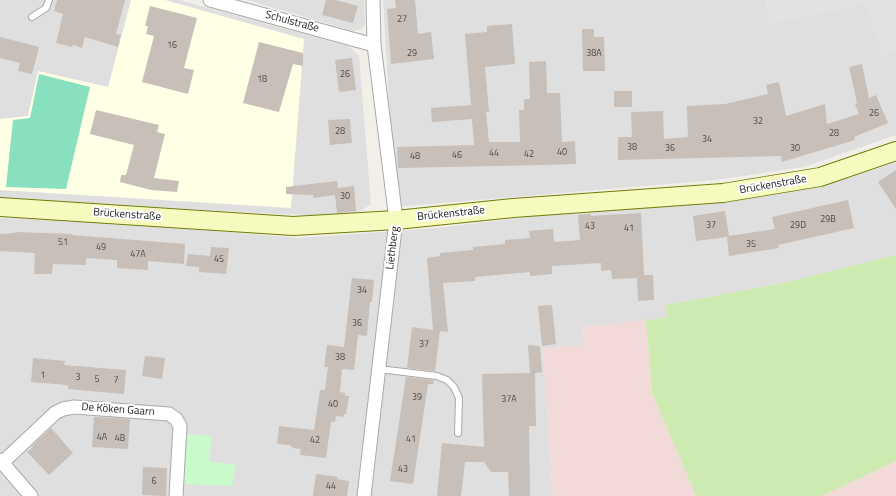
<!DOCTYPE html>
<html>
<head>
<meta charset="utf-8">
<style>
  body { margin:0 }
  canvas { display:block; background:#f2efe9 }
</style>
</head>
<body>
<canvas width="896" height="496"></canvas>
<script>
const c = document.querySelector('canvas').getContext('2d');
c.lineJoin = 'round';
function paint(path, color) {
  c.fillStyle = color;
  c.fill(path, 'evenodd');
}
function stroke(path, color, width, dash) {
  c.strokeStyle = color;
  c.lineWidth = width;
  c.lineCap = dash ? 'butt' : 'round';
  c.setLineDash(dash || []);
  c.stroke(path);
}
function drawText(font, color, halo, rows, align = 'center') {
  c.font = font + ' "Titillium Web",sans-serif';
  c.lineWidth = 4;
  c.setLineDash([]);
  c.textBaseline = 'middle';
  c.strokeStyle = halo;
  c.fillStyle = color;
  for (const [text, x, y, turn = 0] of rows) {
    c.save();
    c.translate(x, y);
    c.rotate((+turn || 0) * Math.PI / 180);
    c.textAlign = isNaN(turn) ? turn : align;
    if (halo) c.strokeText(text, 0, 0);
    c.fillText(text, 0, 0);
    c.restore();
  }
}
paint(new Path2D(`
  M0,0H179L348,46L359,56L371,204L361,211L343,216L278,214L0,199Z
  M247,0H364L365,25L361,29L354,31L349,30Z
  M383,0H896V135L804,167L716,180L395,207Z
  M896,162V255L783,283L666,305L667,318L583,327L584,345L543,349L553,496H0V218L77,220L300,238L437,228L582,210L734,201L852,177Z`), '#e0dfdf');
paint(new Path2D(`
  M646,320L652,393L696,496H553L543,349L584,345L583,327Z
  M896,461V496H822Z`), '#f2dad9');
paint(new Path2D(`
  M131,0H165L304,39L291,208L0,190V119L28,116L38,71L108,87Z`), '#ffffe5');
paint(new Path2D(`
  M896,255V461L822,496H696L652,393L646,320L667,318L666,305L783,283Z`), '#cdebb0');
paint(new Path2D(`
  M185,434L212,436L209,461L236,465L232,486L182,484Z`), '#c8facc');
paint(new Path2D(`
  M39,74L90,87L66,189L6,187L13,120L30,118Z`), '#88e0be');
paint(new Path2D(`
  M765,0H895L896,49L883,56L865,4L770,24Z`), '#e2e2e2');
paint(new Path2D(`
  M57,0H125L116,34L121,35L118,47L85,37L82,48L73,45L72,47L56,43L63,14L54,11Z
  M326,0H336L358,6L353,23L322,15Z
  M395,0H415L418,34L431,32L434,59L391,64L387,9L396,8Z
  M150,6L197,18L184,68L194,70L188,94L142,82L154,36L146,34L148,26H145Z
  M512,24L515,64L485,67L489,112H486L489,142H520L519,110H524V99H530L529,62L546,61L547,93H560L562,142L575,141L576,164L543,165L398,168L397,147L474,145L472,119L432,122L431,108L471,105L465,34L487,32V26Z
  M582,29H594V37H604L605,71H583Z
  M0,37L39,47L32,74L18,71L20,63L0,58Z
  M259,42L303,53V66L293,64L279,112L243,103Z
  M352,58L356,90L339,92L335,60Z
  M862,64L869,98L876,95L888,123L854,137L855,140L782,162L781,156L618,160V137H632L631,112L663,111L664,139L688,137L687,106L725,104L768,94L766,85L779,82L786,116L825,104L827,124L859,114L855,104L857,103L849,67Z
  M614,91H632V107H614Z
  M96,110L159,125L157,132L165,134L154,178L179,181L177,192L151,190L120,182L121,175H126L134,145L90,134Z
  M350,119L352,143L330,145L328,120Z
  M896,170V209L878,182Z
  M337,181L338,188L354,186L356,211L337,213L335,195L313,198V195L286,194V187Z
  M848,200L854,228L778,245L779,248L729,256L727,237L696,241L693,216L725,211L729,236L775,229L772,217Z
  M641,213L644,275H653L654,300L638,301L637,278L612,279L611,270L601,271V263L552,266V274L530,276V272L475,277V281L443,283L448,332L440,331L435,371L407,368L412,327L433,330L427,258L440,256V253L473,250V247L505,244V240L530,238L529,231L553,229L554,242L580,240L578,215L591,214V216Z
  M15,232L72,234V235L185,244L184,264L148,261V270L117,268V260L86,258V265L53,264L52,274H34L35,253L0,251V234L15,233Z
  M211,247L229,248L226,274L199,272V267L186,266L188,254L210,256Z
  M352,278L374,280L372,302H370L367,336L358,335L354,370L342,369L340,392L345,393V396H349L346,414H344L343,417L336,416L335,422H331L326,458L300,455L301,449L293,448L290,445L277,444L279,426L314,430L320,390H325L328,367H324L327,345L344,347Z
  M552,305L556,344L542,346L538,306Z
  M528,345L540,346L542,372L535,373L536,426H529L530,496H509L508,472H491L484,462H465L461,496H437L442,443L484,447L482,374L530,373Z
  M145,356L165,358L162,379L142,376Z
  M33,358L65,361L64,365L126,370L124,394L68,389V385L31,382Z
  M406,377L434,380L433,384H428L413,484L390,481Z
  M94,417L130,419L128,449L92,447Z
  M51,428L73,453L49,475L27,452L33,447L32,446Z
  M143,467L167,468L166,496L142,495Z
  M316,474L338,477L337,479L349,481L347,496H313Z`), '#c7bfb8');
const lane = new Path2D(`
  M32,17L46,8L49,0
  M379,369L437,376L447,380L454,387L459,398L458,433`);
const street = new Path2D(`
  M210,0L374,45
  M0,460L31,496
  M2,463L55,413L63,409L74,407L169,414L176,419L180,426L176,496
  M364,496L396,220L374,45L373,0`);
const secondary = new Path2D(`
  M0,207L293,226L396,220L513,208L723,193L820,177L896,151`);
stroke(lane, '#a9a9a9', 8);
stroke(street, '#a9a9a9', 15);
stroke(secondary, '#707d05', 20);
stroke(lane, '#fff', 6);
stroke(street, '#fff', 13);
stroke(secondary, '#f7fabf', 18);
drawText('9px', '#4b4948', null, [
  ["27",402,20],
  ["16",172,46],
  ["29",412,54],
  ["38A",594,54],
  ["26",345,75],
  ["18",262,80],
  ["26",874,114],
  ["32",758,122],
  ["28",340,132],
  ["28",834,134],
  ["34",707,140],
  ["38",632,148],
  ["36",670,149],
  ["30",795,149],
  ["40",562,153],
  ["44",494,154],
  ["42",529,155],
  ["46",457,156],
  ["48",415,157],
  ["30",345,197],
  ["29B",828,220],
  ["37",711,226],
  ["29D",798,226],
  ["43",590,227],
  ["41",629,229],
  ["51",63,243],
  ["35",751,245],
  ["49",101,248],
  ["47A",138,255],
  ["45",219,260],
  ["34",362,291],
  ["36",357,324],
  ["37",424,345],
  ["38",340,358],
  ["1",43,376],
  ["3",78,378],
  ["5",97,380],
  ["7",116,381],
  ["39",417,398],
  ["37A",509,400],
  ["40",333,405],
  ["4A",102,438],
  ["4B",120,439],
  ["41",411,440],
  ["42",315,441],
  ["43",403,470],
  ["6",154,482],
  ["44",331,487]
]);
drawText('11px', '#222', '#fff', [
  ["Schulstraße",292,22,15],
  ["Brückenstraße",773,185,-10],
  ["Brückenstraße",451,214,-6],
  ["Brückenstraße",127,215,4],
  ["Liethberg",393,248,-83],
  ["De Köken Gaarn",118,410,4]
]);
</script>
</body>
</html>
